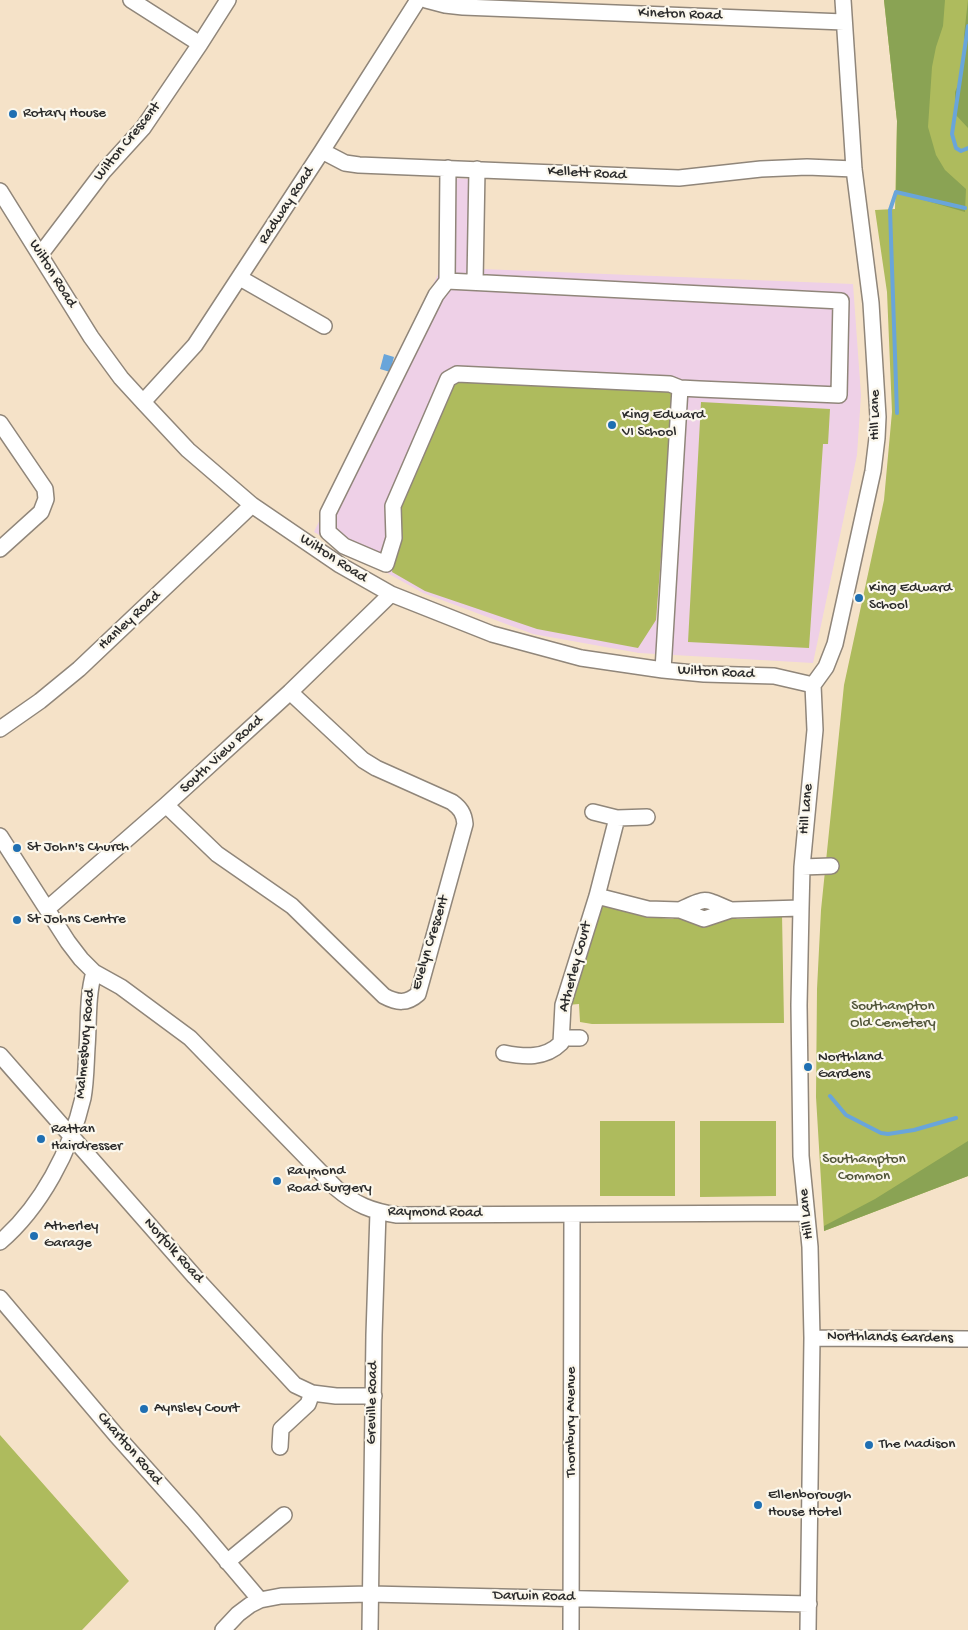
<!DOCTYPE html>
<html>
<head>
<meta charset="utf-8">
<style>
  body { margin:0 }
  canvas { display:block; background:#f5e2c8 }
</style>
</head>
<body>
<canvas width="968" height="1630"></canvas>
<script>
const c = document.querySelector('canvas').getContext('2d');
c.lineJoin = 'round';
function paint(path, color) {
  c.fillStyle = color;
  c.fill(path, 'evenodd');
}
function stroke(path, color, width, dash) {
  c.strokeStyle = color;
  c.lineWidth = width;
  c.lineCap = dash ? 'butt' : 'round';
  c.setLineDash(dash || []);
  c.stroke(path);
}
function drawText(font, color, halo, rows, align = 'center') {
  c.font = font + ' "Gochi Hand",sans-serif';
  c.lineWidth = 4.5;
  c.setLineDash([]);
  c.textBaseline = 'middle';
  c.strokeStyle = halo;
  c.fillStyle = color;
  for (const [text, x, y, turn = 0] of rows) {
    c.save();
    c.translate(x, y);
    c.rotate((+turn || 0) * Math.PI / 180);
    c.textAlign = isNaN(turn) ? turn : align;
    if (halo) c.strokeText(text, 0, 0);
    c.fillText(text, 0, 0);
    c.restore();
  }
}
paint(new Path2D(`
  M444,178L482,179V269L853,284L861,395L857,455L813,663L639,653L533,634L423,593L314,532L443,264Z`), '#eed0e7');
paint(new Path2D(`
  M884,0H968V1176L824,1231L816,1097L817,989L821,910L844,685L884,500L892,412L887,292L875,210L895,209L897,121Z
  M454,382L674,392L656,620L638,648L537,629L425,591L392,572L398,538V506Z
  M701,402L830,409L828,444H823L809,648L688,642Z
  M604,904L644,912L650,917L673,919L679,914H730L737,919L763,918L766,914H782L784,1023L592,1024L580,1022L579,1004L567,1005L599,909Z
  M600,1121H675V1196H600Z
  M700,1121H776V1196L700,1197Z
  M0,1435L129,1581L82,1630H0Z`), '#aebb5d');
paint(new Path2D(`
  M884,0H945L943,26L936,47L932,67L928,127L936,155L945,170L966,189L965,212L896,192L897,121Z
  M968,0V128L955,114V92L959,83L964,59V35Z
  M968,1141V1176L824,1231V1226L875,1199Z`), '#8aa354');
paint(new Path2D(`
  M384,354L394,357L390,372L380,369Z`), '#69a5da');
stroke(new Path2D(`
  M968,26L952,134L956,148L961,151L968,148
  M897,413L890,210L896,192L965,208
  M830,1096L846,1115L881,1133L888,1134L914,1130L956,1118`), '#69a5da', 4);
const minor = new Path2D(`
  M131,0L200,44
  M426,0L445,5L463,7L844,22
  M322,151L345,163L359,165L679,178L761,169L807,167L854,169
  M0,191L91,337L121,378L143,402L188,450L252,505L340,565L391,594L492,634L581,658L663,670L704,674L774,676L813,685
  M40,255L103,172L143,128L200,44L228,0
  M240,278L324,326
  M447,281L841,301L839,395L699,389L680,388L670,384L457,374L448,379L393,506L394,538L386,564L344,546L328,532V513L436,295L447,281L448,168
  M475,282L477,169
  M143,402L195,345L322,151L418,0
  M0,423L45,489L46,499L41,512L0,549
  M663,670L680,388
  M0,729L40,701L79,669L252,505
  M166,805L217,854L292,906L384,996C397,1003 407,1004 418,994L465,824C464,813 460,808 452,802L376,768L363,760L290,692
  M593,812L617,818L647,817
  M0,836L68,942L81,959L94,972L121,987L190,1038L336,1188C356,1205 371,1211 397,1215L806,1213
  M802,867L831,866
  M597,896L648,909L680,910L704,919L731,910L801,908
  M47,909L166,805L290,692L391,594
  M680,910C708,896 704,899 731,910
  M562,1038H580
  M504,1053C524,1057 545,1059 561,1043L563,1005L597,896L617,818
  M0,1055L195,1277L295,1385L312,1393L336,1396H374
  M0,1242C41,1207 71,1150 83,1098C86,1082 86,1064 87,1048C89,1022 87,997 94,972
  M0,1298L116,1435L193,1521L260,1600
  M812,1338L968,1339
  M280,1447L281,1429L308,1404L312,1393
  M227,1562L284,1515
  M223,1630L238,1614L250,1605L260,1600L281,1596L370,1594L809,1604
  M370,1630L374,1335L378,1212
  M571,1630L572,1215
  M808,1630L812,1338L810,1247L801,1156L799,1005L801,908L802,867L815,730L813,685L826,667L835,644L873,471L877,438L878,417L871,303L854,169L843,0`);
stroke(minor, '#90867a', 18);
stroke(minor, '#fff', 15);
for (const [x, y, r, color] of [
  [13,114,5,"#1f6fb2"],
  [612,425,5,"#1f6fb2"],
  [859,598,5,"#1f6fb2"],
  [17,848,5,"#1f6fb2"],
  [17,920,5,"#1f6fb2"],
  [808,1067,5,"#1f6fb2"],
  [41,1139,5,"#1f6fb2"],
  [277,1181,5,"#1f6fb2"],
  [34,1236,5,"#1f6fb2"],
  [144,1409,5,"#1f6fb2"],
  [869,1445,5,"#1f6fb2"],
  [758,1505,5,"#1f6fb2"]
]) {
  const dot = new Path2D();
  dot.arc(x, y, r, 0, 2 * Math.PI);
  c.fillStyle = color;
  c.fill(dot);
  stroke(dot, '#fbf7ec', 2);
}
drawText('15px', '#2b2b2b', '#fbf7ec', [
  ["Kineton Road",680,15,2],
  ["Wilton Crescent",128,142,-51],
  ["Kellett Road",587,174,3],
  ["Radway Road",287,206,-57],
  ["Wilton Road",52,274,58],
  ["Hill Lane",876,415,-90],
  ["Wilton Road",333,559,33],
  ["Hanley Road",130,621,-43],
  ["Wilton Road",716,673,3],
  ["South View Road",222,755,-43],
  ["Hill Lane",807,809,-85],
  ["Evelyn Crescent",431,943,-73],
  ["Atherley Court",576,967,-75],
  ["Malmesbury Road",86,1044,-85],
  ["Raymond Road",435,1213,1],
  ["Hill Lane",807,1214,-96],
  ["Norfolk Road",173,1251,48],
  ["Northlands Gardens",890,1338,1],
  ["Greville Road",373,1403,-89],
  ["Thornbury Avenue",572,1422,-90],
  ["Charlton Road",129,1449,49],
  ["Darwin Road",534,1597,1]
]);
drawText('15px', '#2b2b2b', '#fbf7ec', [
  ["Rotary House",23,114],
  ["King Edward",622,416],
  ["VI School",622,433],
  ["King Edward",869,589],
  ["School",869,606],
  ["St John's Church",27,848],
  ["St Johns Centre",27,920],
  ["Northland",818,1058],
  ["Gardens",818,1075],
  ["Rattan",51,1130],
  ["Hairdresser",51,1147],
  ["Raymond",287,1172],
  ["Road Surgery",287,1189],
  ["Atherley",44,1227],
  ["Garage",44,1244],
  ["Aynsley Court",154,1409],
  ["The Madison",879,1445],
  ["Ellenborough",768,1496],
  ["House Hotel",768,1513]
], 'left');
drawText('15px', '#52563a', '#fbf7ec', [
  ["Southampton",893,1007],
  ["Old Cemetery",893,1024],
  ["Southampton",864,1160],
  ["Common",864,1177]
]);
</script>
</body>
</html>
